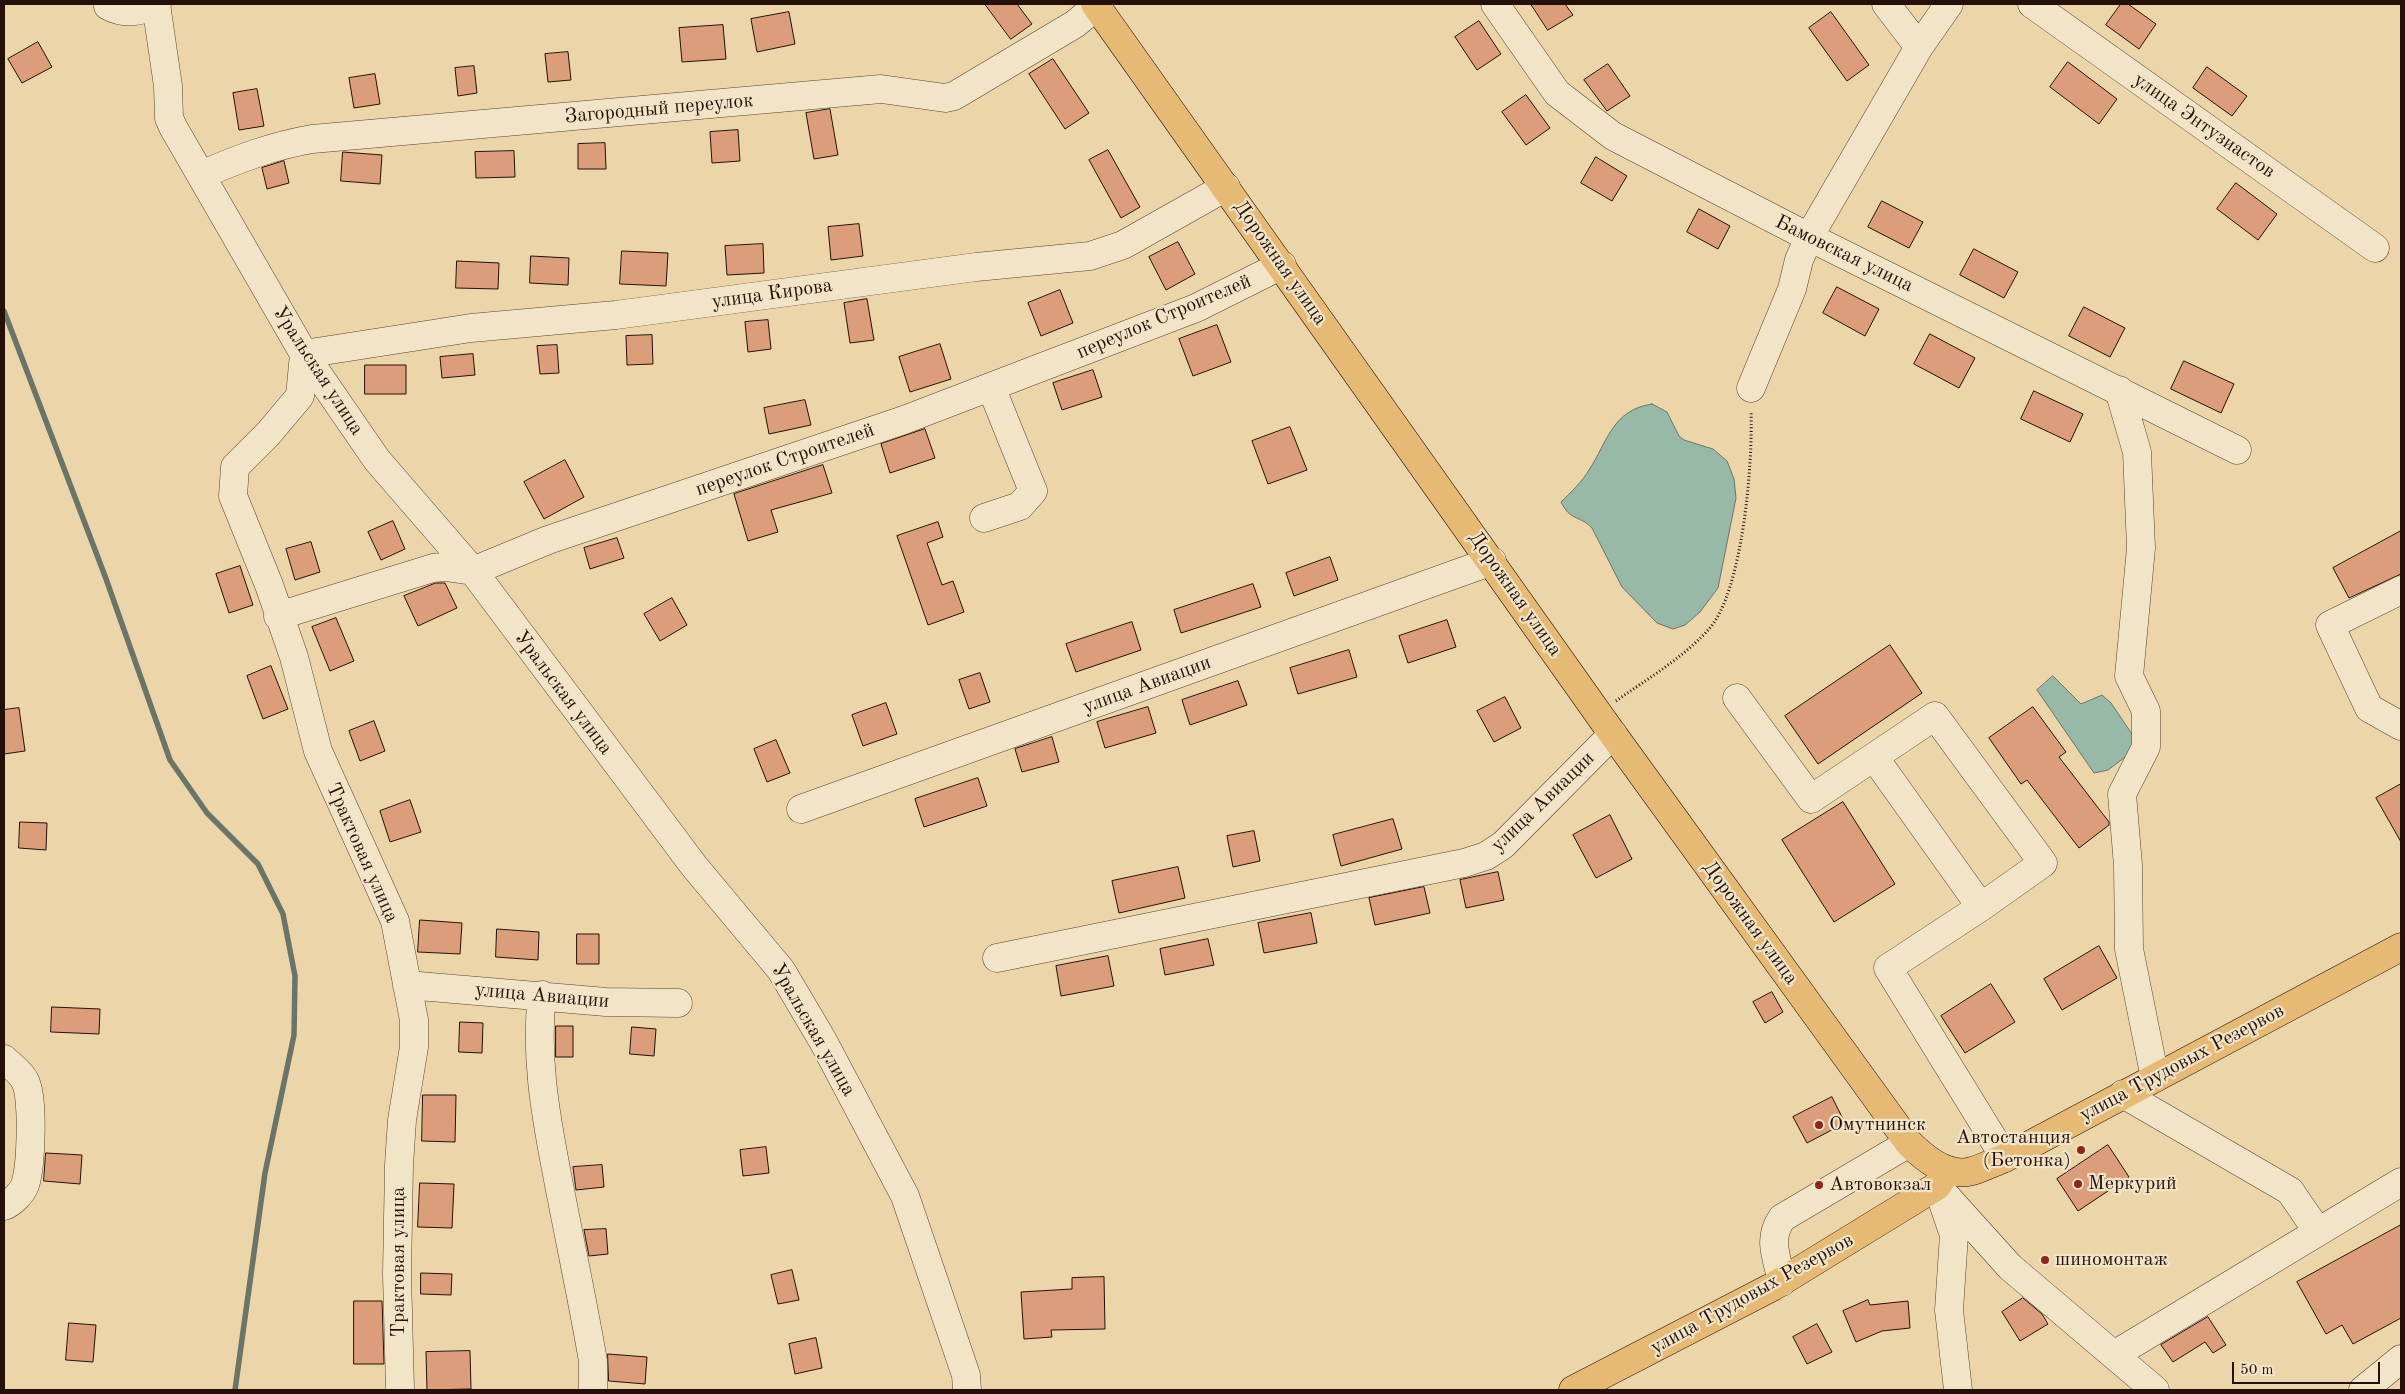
<!DOCTYPE html>
<html>
<head>
<meta charset="utf-8">
<style>
  body { margin:0 }
  #map { position:relative; width:2405px; height:1394px; overflow:hidden; background:#ebd5a9; font-family:"Old Standard TT",serif }
  canvas { display:block }
  .frame { position:absolute; inset:0; border:5px solid #241009; pointer-events:none }
  .scale { position:absolute; left:2232px; top:1362px; width:148px; height:22px; box-sizing:border-box; border:2px solid #241009; border-top:0; padding-left:6px; font-size:15px; line-height:18px; white-space:nowrap; color:#241009; -webkit-text-stroke:4px #f2e4c7; paint-order:stroke }
</style>
</head>
<body>
<div id="map">
<canvas width="2405" height="1394"></canvas>
<div class="frame"></div>
<div class="scale">50 m</div>
</div>
<script>
const c = document.querySelector('canvas').getContext('2d');
c.lineJoin = 'round';
function paint(path, color) {
  c.fillStyle = color;
  c.fill(path, 'evenodd');
}
function stroke(path, color, width, dash) {
  c.strokeStyle = color;
  c.lineWidth = width;
  c.lineCap = dash ? 'butt' : 'round';
  c.setLineDash(dash || []);
  c.stroke(path);
}
function drawText(font, color, halo, rows, align = 'center') {
  c.font = font + ' "Old Standard TT",serif';
  c.lineWidth = 4.5;
  c.setLineDash([]);
  c.textBaseline = 'middle';
  c.strokeStyle = halo;
  c.fillStyle = color;
  for (const [text, x, y, turn = 0] of rows) {
    c.save();
    c.translate(x, y);
    c.rotate((+turn || 0) * Math.PI / 180);
    c.textAlign = isNaN(turn) ? turn : align;
    if (halo) c.strokeText(text, 0, 0);
    c.fillText(text, 0, 0);
    c.restore();
  }
}
const water = new Path2D(`
  M1652,404L1667,412L1679,436L1684,440L1713,449L1727,461L1734,479L1736,498L1718,588L1700,612L1685,625L1673,629L1657,623L1622,587L1592,528C1578,514 1571,522 1561,502C1571,492 1582,482 1589,470C1608,441 1612,410 1652,404Z
  M2053,676L2081,704L2102,695L2111,703L2136,740L2133,751L2108,770L2094,773L2037,690Z`);
paint(water, '#98b9a8');
stroke(water, '#6a7568', 1);
stroke(new Path2D(`
  M4,311L105,576L170,760L207,813L258,864L283,914L295,976L294,1035L265,1173L235,1390`), '#6a7568', 5.5);
const building = new Path2D(`
  M985,4H1017L1032,24L1011,39Z
  M1531,4H1565L1573,15L1548,30Z
  M2121,4H2128L2156,24L2139,49L2106,25Z
  M789,12L795,44L757,52L751,19Z
  M1831,12L1869,65L1847,81L1809,28Z
  M1479,21L1501,54L1477,70L1455,37Z
  M723,25L726,59L682,62L679,28Z
  M38,42L52,67L22,83L8,59Z
  M568,52L571,80L548,82L545,54Z
  M1053,59L1089,113L1065,129L1029,74Z
  M2068,62L2117,99L2099,124L2050,87Z
  M1608,64L1630,96L1607,111L1584,80Z
  M474,66L477,93L458,96L455,68Z
  M2207,67L2247,96L2232,116L2193,88Z
  M375,74L380,104L354,108L349,78Z
  M257,89L264,126L239,130L233,93Z
  M1526,95L1550,128L1526,145L1502,112Z
  M830,109L838,155L814,159L806,113Z
  M738,130L740,161L712,163L710,132Z
  M605,143L606,169H578V144Z
  M1108,150L1140,207L1121,218L1089,160Z
  M514,151L515,177L476,178L475,152Z
  M343,152L382,155L380,184L341,181Z
  M1596,157L1627,176L1612,201L1581,183Z
  M284,161L289,183L267,189L262,168Z
  M2236,183L2277,214L2258,240L2217,209Z
  M1882,201L1923,222L1909,248L1868,227Z
  M1699,209L1730,226L1718,249L1687,232Z
  M859,224L863,256L831,260L828,227Z
  M1178,242L1195,274L1166,290L1149,257Z
  M763,244L764,273L727,275L725,246Z
  M1974,249L2018,272L2004,298L1960,275Z
  M622,251L668,253L666,286L620,284Z
  M531,256L569,258L568,285L530,283Z
  M457,261L499,263L498,289L456,288Z
  M1837,287L1879,309L1865,336L1823,313Z
  M1060,290L1073,323L1041,336L1028,303Z
  M867,299L874,340L850,343L844,303Z
  M2084,307L2125,328L2110,357L2069,336Z
  M768,320L771,349L748,352L745,322Z
  M1217,325L1231,362L1193,376L1179,339Z
  M1930,334L1975,358L1959,388L1914,364Z
  M652,335L653,364L627,365L626,336Z
  M940,344L951,379L910,392L899,357Z
  M557,345L559,373L540,374L537,346Z
  M473,354L475,375L442,378L440,357Z
  M2184,361L2234,384L2221,413L2171,389Z
  M365,365H406V394H365Z
  M1093,370L1102,397L1062,410L1053,383Z
  M2034,391L2083,414L2070,442L2021,419Z
  M805,400L811,425L769,434L764,408Z
  M1290,427L1307,470L1268,484L1252,441Z
  M925,429L935,458L890,473L881,444Z
  M565,460L584,497L544,519L524,482Z
  M823,465L832,493L771,510L778,532L748,541L734,494Z
  M393,521L405,549L381,560L368,532Z
  M938,522L943,537L927,543L942,585L953,581L964,612L928,625L897,536Z
  M2401,531V574L2349,598L2333,568Z
  M617,538L624,558L590,569L584,548Z
  M311,542L320,572L295,580L286,549Z
  M1330,557L1338,580L1294,596L1286,573Z
  M240,566L253,605L229,613L216,574Z
  M436,583H445L457,608L418,626L404,596Z
  M1253,584L1261,607L1181,633L1174,610Z
  M672,598L687,625L660,641L644,614Z
  M336,618L354,661L330,671L312,627Z
  M1447,620L1456,647L1408,663L1399,636Z
  M1132,622L1141,650L1076,672L1066,644Z
  M1890,645L1922,693L1818,764L1785,716Z
  M1349,650L1357,677L1298,694L1290,668Z
  M271,666L288,709L263,719L247,676Z
  M980,673L990,702L969,709L959,680Z
  M1238,681L1247,705L1190,725L1182,700Z
  M1505,697L1521,728L1494,742L1477,711Z
  M886,703L897,734L863,746L852,715Z
  M1148,707L1156,733L1105,748L1097,722Z
  M2033,707L2066,752L2059,757L2109,822V825L2079,848L2027,780L2021,784L1989,738Z
  M19,708L25,751L4,754V710Z
  M374,721L385,751L360,761L349,731Z
  M1052,737L1059,762L1022,772L1015,749Z
  M776,740L790,773L767,782L754,749Z
  M978,778L987,806L924,827L915,799Z
  M2401,784V842L2376,798Z
  M410,800L421,832L390,842L380,811Z
  M1843,802L1895,884L1834,922L1782,840Z
  M1610,815L1632,859L1596,878L1573,835Z
  M1393,819L1402,849L1341,866L1333,835Z
  M20,822L47,823L46,850L19,848Z
  M1254,831L1260,861L1233,867L1227,836Z
  M1178,867L1185,898L1119,913L1112,881Z
  M1498,872L1504,900L1466,908L1460,880Z
  M1424,887L1430,913L1375,925L1369,898Z
  M1311,913L1317,943L1264,953L1258,923Z
  M420,920L462,923L460,954L418,952Z
  M497,929L539,932L538,960L496,957Z
  M577,934H599V964H577Z
  M1208,939L1214,965L1165,975L1160,949Z
  M2099,946L2117,978L2062,1010L2044,979Z
  M1108,956L1114,986L1061,996L1056,966Z
  M1991,984L2015,1022L1965,1053L1941,1016Z
  M1772,992L1783,1012L1765,1023L1753,1002Z
  M52,1007L100,1009L99,1034L51,1032Z
  M460,1022L483,1023L482,1053L459,1052Z
  M556,1026H573V1057H556Z
  M632,1027L656,1029L654,1056L630,1054Z
  M423,1095H456L455,1142L422,1141Z
  M1832,1097L1845,1123L1807,1143L1793,1117Z
  M2108,1145L2129,1177L2078,1211L2057,1179Z
  M766,1147L769,1173L743,1176L740,1150Z
  M46,1153L82,1155L80,1184L44,1181Z
  M602,1165L604,1187L576,1190L573,1167Z
  M420,1183L454,1184L452,1228L418,1227Z
  M2401,1225V1318L2353,1344L2342,1325L2326,1334L2297,1282Z
  M606,1229L608,1254L589,1256L584,1230Z
  M792,1270L799,1300L778,1304L771,1275Z
  M421,1273L452,1274L451,1295L421,1294Z
  M1104,1277L1105,1329L1051,1330L1052,1337L1024,1339L1021,1292L1072,1289V1278Z
  M2023,1298L2042,1314L2048,1324L2020,1341L2002,1312Z
  M1868,1300L1870,1305L1908,1301L1910,1328L1882,1331L1856,1342L1843,1311Z
  M354,1301H382L384,1364H354Z
  M2208,1317L2226,1345L2213,1353L2205,1342L2173,1362L2161,1345Z
  M69,1323L96,1325L93,1362L66,1360Z
  M1817,1324L1832,1352L1807,1364L1793,1337Z
  M816,1338L822,1368L795,1374L789,1344Z
  M470,1351L471,1389L427,1390L426,1352Z
  M608,1354L647,1357L645,1384L609,1381Z`);
paint(building, '#dc9e7a');
stroke(building, '#241009', 1);
const minor = new Path2D(`
  M156,4L168,86L169,118L173,127L304,354L377,460L473,571L694,866L781,970L823,1041L905,1196L966,1375L967,1390
  M1495,4L1557,93L1613,136L1795,230L2237,450
  M1886,4L1919,47L1949,4
  M2032,4L2375,248
  M108,6C125,15 140,12 157,4
  M201,175C238,159 272,146 312,139L881,89L945,98L954,96L1075,24L1099,4
  M1751,388L1792,289L1799,260L1809,237L1919,47
  M2119,390L2137,452L2141,548L2129,676L2146,711V747L2122,794L2128,865L2129,949L2155,1078
  M984,518L1020,506L1033,491L991,387
  M2401,590L2330,625L2369,708L2401,726
  M278,616L433,568L446,567L473,571L548,540L904,420L1196,308L1282,265
  M1737,698L1811,799L1935,716L2043,863L1981,907L1888,968L2005,1158
  M1874,757L1981,907
  M801,809L1492,561
  M997,958L1464,863L1486,856L1503,845L1613,734
  M407,985L606,1002L678,1003
  M542,995C535,1054 545,1112 556,1169C568,1233 582,1297 593,1361V1390
  M4,1059C11,1066 21,1072 25,1081C34,1097 31,1167 25,1185C22,1193 12,1203 4,1206
  M2123,1094L2290,1191L2318,1232
  M1937,1186L2010,1267L2155,1390
  M1941,1197L1954,1235L1949,1310L1958,1390
  M1782,1282C1777,1257 1767,1240 1782,1218L1909,1143
  M2114,1355L2401,1182
  M400,1390L397,1274L399,1165L402,1120L414,1047V1020L395,921L318,751L294,657L269,585L233,496L235,467L268,434L300,396L304,354L471,328L616,315L976,267L1090,256L1123,245L1226,187
  M2363,1390L2401,1359`);
const major = new Path2D(`
  M1573,1390L1774,1286L1937,1186L1947,1170`);
const highway = new Path2D(`
  M1095,4L1607,726L1909,1143C1924,1158 1948,1178 1972,1171C1983,1168 1994,1162 2005,1158L2401,947`);
stroke(minor, '#564131', 29);
stroke(major, '#241009', 29);
stroke(highway, '#241009', 29);
stroke(new Path2D(`
  M1616,701C1647,679 1683,658 1709,629C1743,591 1753,462 1751,411`), '#241009', 3, [1, 2.5]);
stroke(minor, '#f2e4c7', 28);
stroke(major, '#e6ba74', 28);
stroke(highway, '#e6ba74', 28);
for (const [x, y, r, color] of [
  [1819,1125,5,"#8f2418"],
  [2081,1150,5,"#8f2418"],
  [2078,1184,5,"#8f2418"],
  [1819,1185,5,"#8f2418"],
  [2045,1260,5,"#8f2418"]
]) {
  const dot = new Path2D();
  dot.arc(x, y, r, 0, 2 * Math.PI);
  c.fillStyle = color;
  c.fill(dot);
  stroke(dot, '#f2e4c7', 2);
}
drawText('20px', '#241009', '#f2e4c7', [
  ["Загородный переулок",659,109,-5],
  ["улица Энтузиастов",2204,126,35],
  ["Бамовская улица",1844,254,26],
  ["Дорожная улица",1280,263,55],
  ["улица Кирова",772,294,-8],
  ["переулок Строителей",1164,317,-23],
  ["Уральская улица",318,371,57],
  ["переулок Строителей",785,460,-19],
  ["Дорожная улица",1515,594,55],
  ["улица Авиации",1147,685,-20],
  ["Уральская улица",563,693,53],
  ["улица Авиации",1543,802,-44],
  ["Трактовая улица",362,853,66],
  ["Дорожная улица",1750,923,54],
  ["улица Авиации",542,996,5],
  ["Уральская улица",813,1030,60],
  ["улица Трудовых Резервов",2182,1063,-28],
  ["Трактовая улица",399,1262,-90],
  ["улица Трудовых Резервов",1752,1294,-29]
]);
drawText('20px', '#241009', '#f2e4c7', [
  ["Омутнинск",1829,1125],
  ["Автостанция",2071,1138,"right"],
  ["(Бетонка)",2071,1161,"right"],
  ["Меркурий",2088,1184],
  ["Автовокзал",1829,1185],
  ["шиномонтаж",2055,1260]
], 'left');
</script>
</body>
</html>
